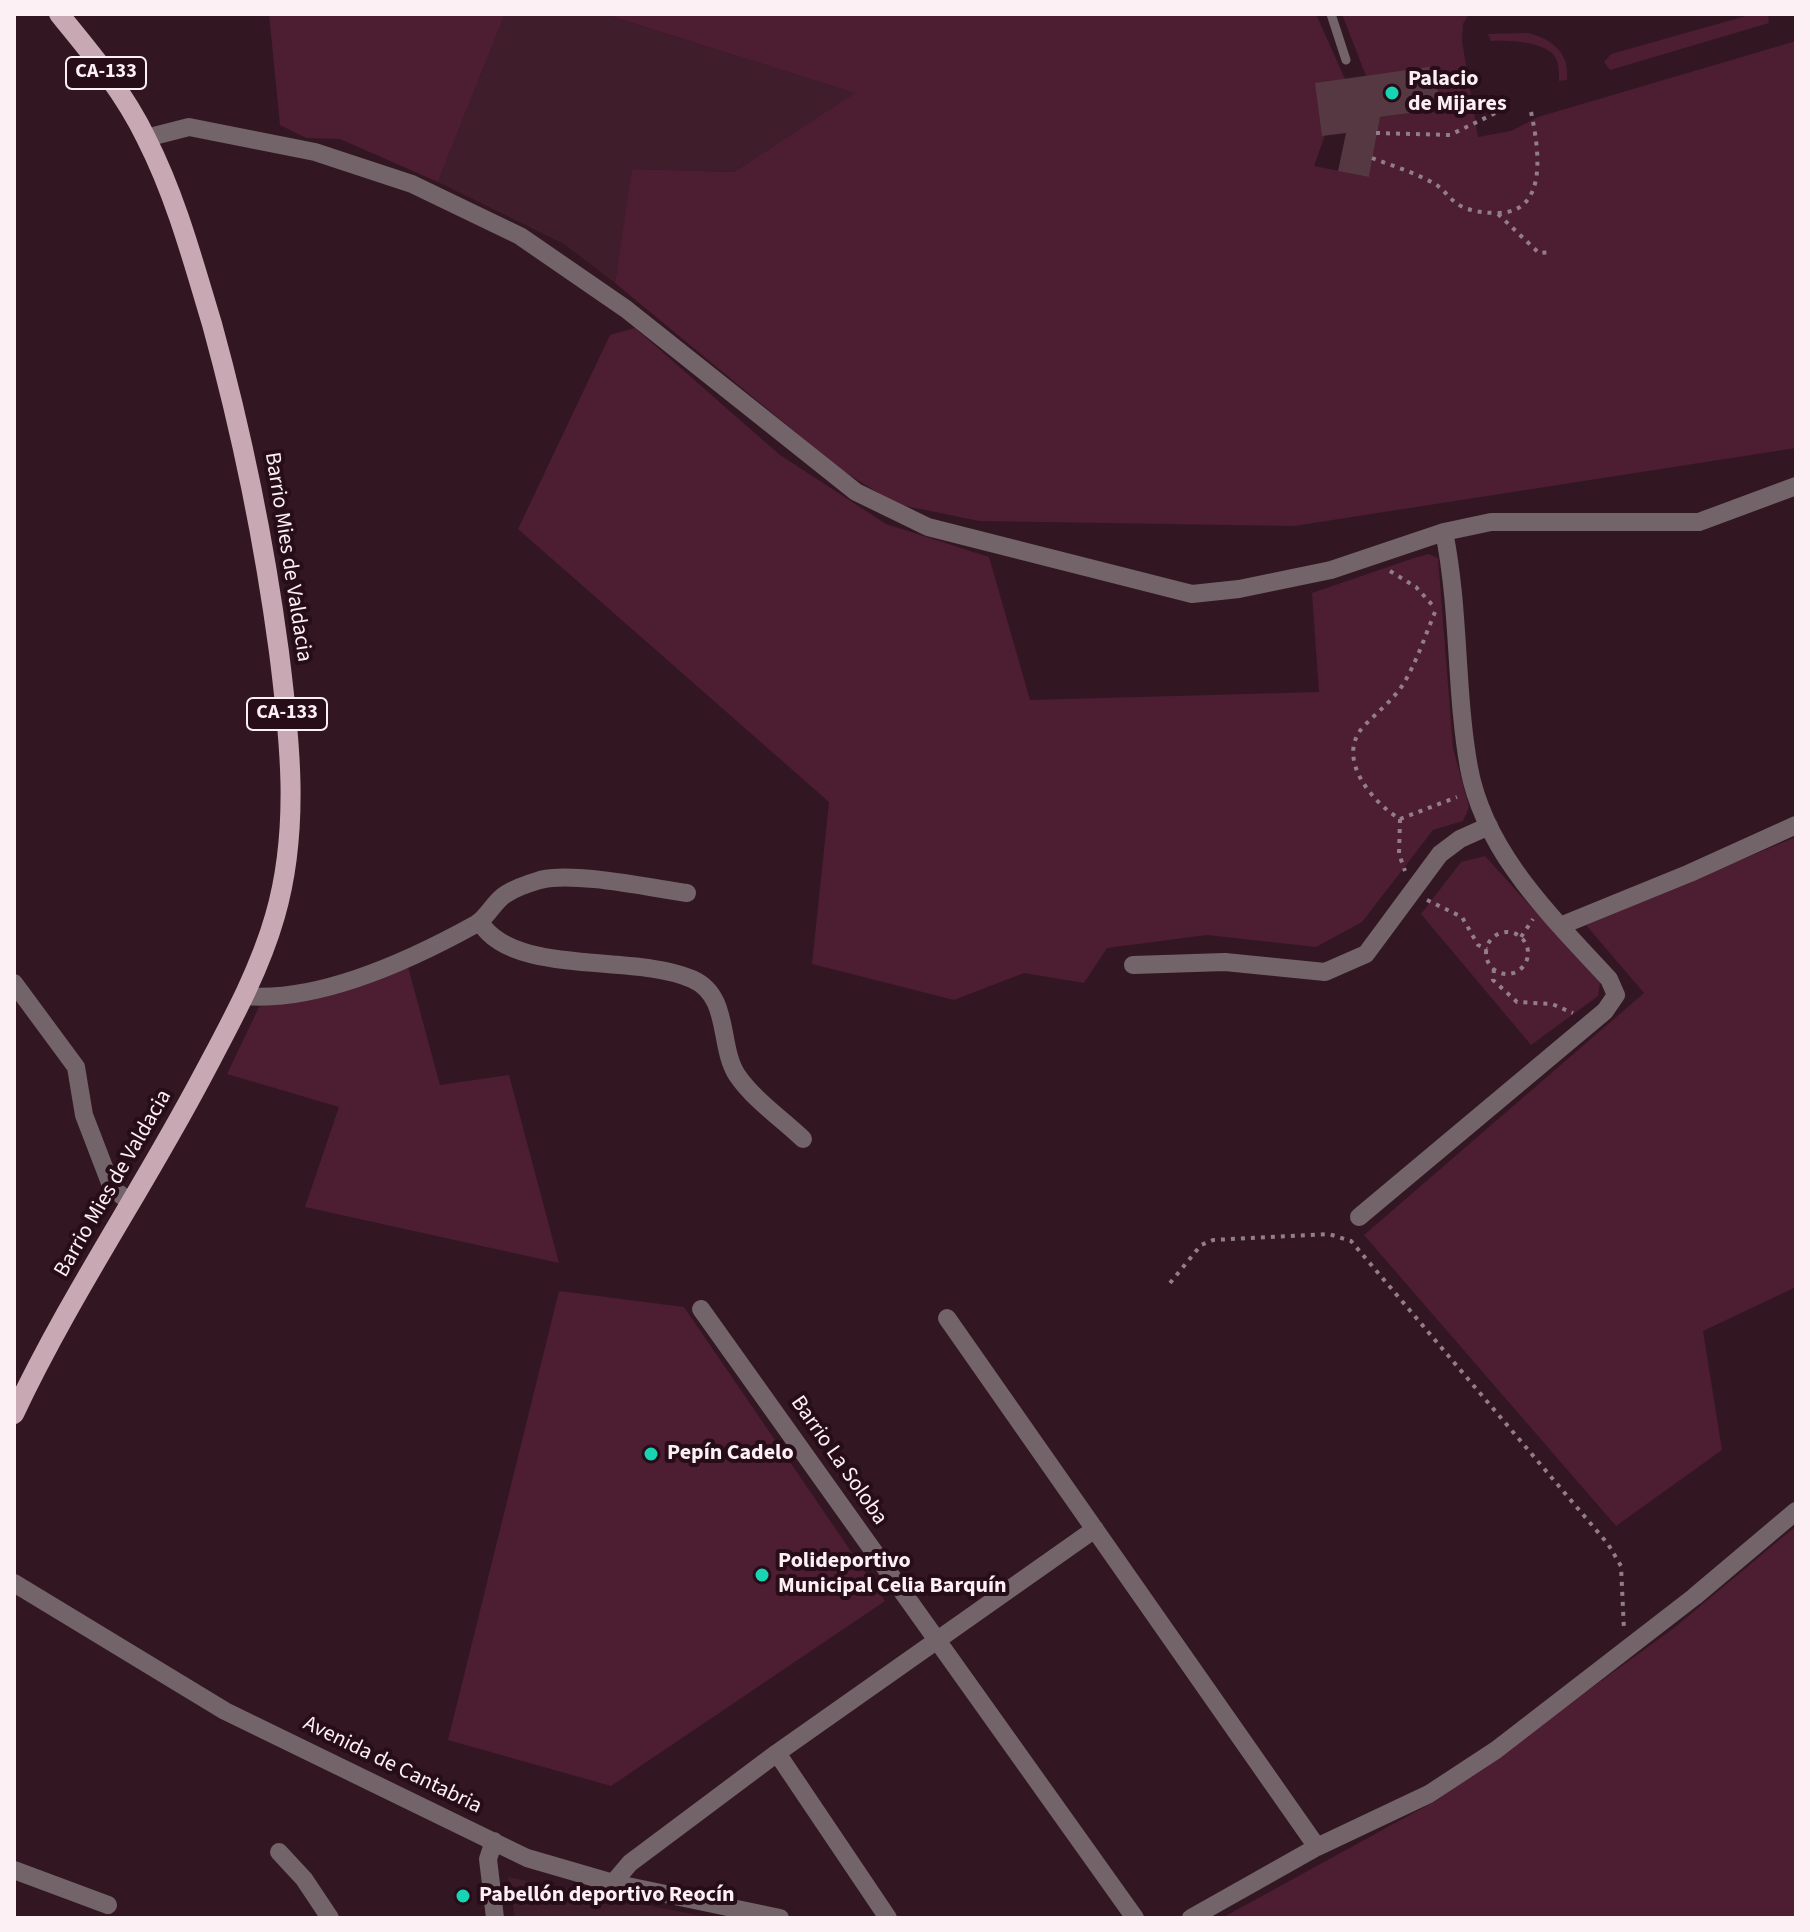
<!DOCTYPE html>
<html>
<head>
<meta charset="utf-8">
<style>
  body { margin:0 }
  #map { position:relative; width:1810px; height:1932px; overflow:hidden; background:#321722; font-family:"Source Sans 3",sans-serif }
  canvas { display:block }
  .frame { position:absolute; inset:0; border:16px solid #fcf0f4; pointer-events:none }
</style>
</head>
<body>
<div id="map">
<canvas width="1810" height="1932"></canvas>
<div class="frame"></div>
</div>
<script>
const c = document.querySelector('canvas').getContext('2d');
c.lineJoin = 'round';
function paint(path, color) {
  c.fillStyle = color;
  c.fill(path, 'evenodd');
}
function stroke(path, color, width, dash) {
  c.strokeStyle = color;
  c.lineWidth = width;
  c.lineCap = dash ? 'butt' : 'round';
  c.setLineDash(dash || []);
  c.stroke(path);
}
function drawText(font, color, halo, rows, align = 'center') {
  c.font = font + ' "Source Sans 3",sans-serif';
  c.lineWidth = 8;
  c.setLineDash([]);
  c.textBaseline = 'middle';
  c.strokeStyle = halo;
  c.fillStyle = color;
  for (const [text, x, y, turn = 0] of rows) {
    c.save();
    c.translate(x, y);
    c.rotate((+turn || 0) * Math.PI / 180);
    c.textAlign = isNaN(turn) ? turn : align;
    if (halo) c.strokeText(text, 0, 0);
    c.fillText(text, 0, 0);
    c.restore();
  }
}
paint(new Path2D(`
  M505,14H604L856,93L734,172L633,169L615,283L564,244L438,182Z
  M508,1877L712,1918H515Z`), '#3f1d2b');
paint(new Path2D(`
  M269,14H505L438,182L340,139L306,138L280,125Z
  M604,14H1316L1345,79L1314,166L1369,177L1376,139L1375,118L1440,108L1435,67L1366,76L1342,14H1469L1463,24L1462,41L1478,137L1511,131L1538,117L1796,41V448L1294,526L979,521L896,504L840,469L615,283L632,169L734,172L855,93Z
  M1753,14H1768L1769,23L1610,70L1604,62L1611,54Z
  M1528,33C1552,39 1570,53 1567,80L1559,81C1559,75 1559,67 1557,61C1551,41 1507,40 1491,41L1488,34Z
  M635,328L780,455L886,524L989,557L1030,700L1319,692L1312,593L1414,558L1429,554L1438,558L1453,748L1469,807L1463,821L1433,830L1362,922L1316,947L1207,935L1107,948L1084,983L1024,973L954,1000L812,964L829,802L518,529L610,335Z
  M1796,837V1287L1703,1331L1722,1450L1616,1526L1364,1235L1644,993L1586,925Z
  M1485,856L1600,983L1598,996L1531,1045L1421,914L1461,862Z
  M408,967L440,1085L509,1075L559,1263L305,1207L339,1107L227,1074L259,1007Z
  M559,1291L684,1307L885,1601L611,1786L448,1740Z
  M1796,1526V1918H1222L1437,1800L1674,1628Z`), '#4d1d32');
paint(new Path2D(`
  M1435,66L1440,109L1380,117L1369,177L1338,171L1346,133L1322,136L1315,83Z`), '#563843');
stroke(new Path2D(`
  M1376,133L1450,135L1508,107
  M1372,158C1393,166 1416,173 1435,184C1445,190 1451,202 1463,207C1474,212 1486,213 1499,213C1552,211 1537,140 1530,107
  M1498,214L1539,253L1552,252
  M1390,571L1416,587L1435,608
  M1435,612C1425,636 1416,664 1402,686C1391,702 1376,713 1363,727C1335,759 1373,803 1400,819L1457,797
  M1400,819L1399,854L1405,871
  M1427,900L1462,917L1478,945L1487,949
  M1486 953a21 21 0 1 1 42 0a21 21 0 1 1-42 0Z
  M1521,937L1533,919
  M1494,969L1493,980L1517,1002L1552,1004L1573,1013
  M1170,1283L1201,1245L1213,1240L1329,1234L1351,1241L1608,1544L1621,1566L1624,1630`), '#927e86', 4, [4, 6]);
stroke(new Path2D(`
  M1331,14L1346,60`), '#736469', 9);
stroke(new Path2D(`
  M146,138L189,127L315,152L412,184L520,236L626,309L856,492L928,527L1192,594L1239,589L1331,570L1444,532L1491,522H1699L1796,486
  M480,922C513,977 634,953 692,979C731,996 718,1046 737,1075C753,1099 782,1119 803,1139
  M1560,926L1690,873L1796,825
  M1133,965L1225,962L1325,972L1366,954L1440,854L1460,839L1489,826
  M14,983L76,1067L84,1115L112,1188L131,1203
  M244,996C319,1003 411,960 476,924C488,917 494,901 506,894C515,888 530,883 540,880C573,871 651,888 687,893
  M1359,1217L1605,1011L1616,995L1609,979C1553,918 1485,854 1469,768C1455,690 1460,610 1444,532
  M701,1309L1135,1918
  M947,1318L1317,1847
  M14,1583L225,1711L527,1858L613,1883L780,1918
  M777,1753L888,1918
  M494,1841L488,1859L495,1918
  M279,1852L304,1879L330,1918
  M14,1870L108,1905
  M613,1883L630,1863L777,1753L1095,1529
  M1191,1918L1317,1847L1429,1794L1496,1750L1694,1597L1796,1511`), '#736469', 18);
stroke(new Path2D(`
  M14,1414C69,1297 143,1189 203,1075C230,1024 259,972 275,916C300,830 290,739 279,652C264,540 242,433 212,324C193,261 176,197 146,138C124,92 91,53 59,14`), '#c7a8b3', 20);
for (const [x, y, r, color] of [
  [1392,93,8,"#17d5b3"],
  [651,1454,8,"#17d5b3"],
  [762,1575,8,"#17d5b3"],
  [463,1896,8,"#17d5b3"]
]) {
  const dot = new Path2D();
  dot.arc(x, y, r, 0, 2 * Math.PI);
  c.fillStyle = color;
  c.fill(dot);
  stroke(dot, '#270d18', 3);
}
for (const [x, y, w] of [
  [106,73,80],
  [287,714,80]
]) {
  const box = new Path2D();
  box.roundRect(x - w / 2, y - 16, w, 32, 6);
  c.fillStyle = '#270d18';
  c.fill(box);
  stroke(box, '#fcf0f4', 2);
}
drawText('bold 20px', '#fcf0f4', null, [
  ["CA-133",106,73],
  ["CA-133",287,714]
]);
drawText('bold 22px', '#fcf0f4', '#270d18', [
  ["Palacio",1408,80],
  ["de Mijares",1408,105],
  ["Pepín Cadelo",667,1454],
  ["Polideportivo",778,1562],
  ["Municipal Celia Barquín",778,1587],
  ["Pabellón deportivo Reocín",479,1896]
], 'left');
drawText('22px', '#fcf0f4', '#270d18', [
  ["Barrio Mies de Valdacia",287,557,81],
  ["Barrio Mies de Valdacia",114,1184,-60],
  ["Barrio La Soloba",838,1461,55],
  ["Avenida de Cantabria",392,1766,26]
]);
</script>
</body>
</html>
